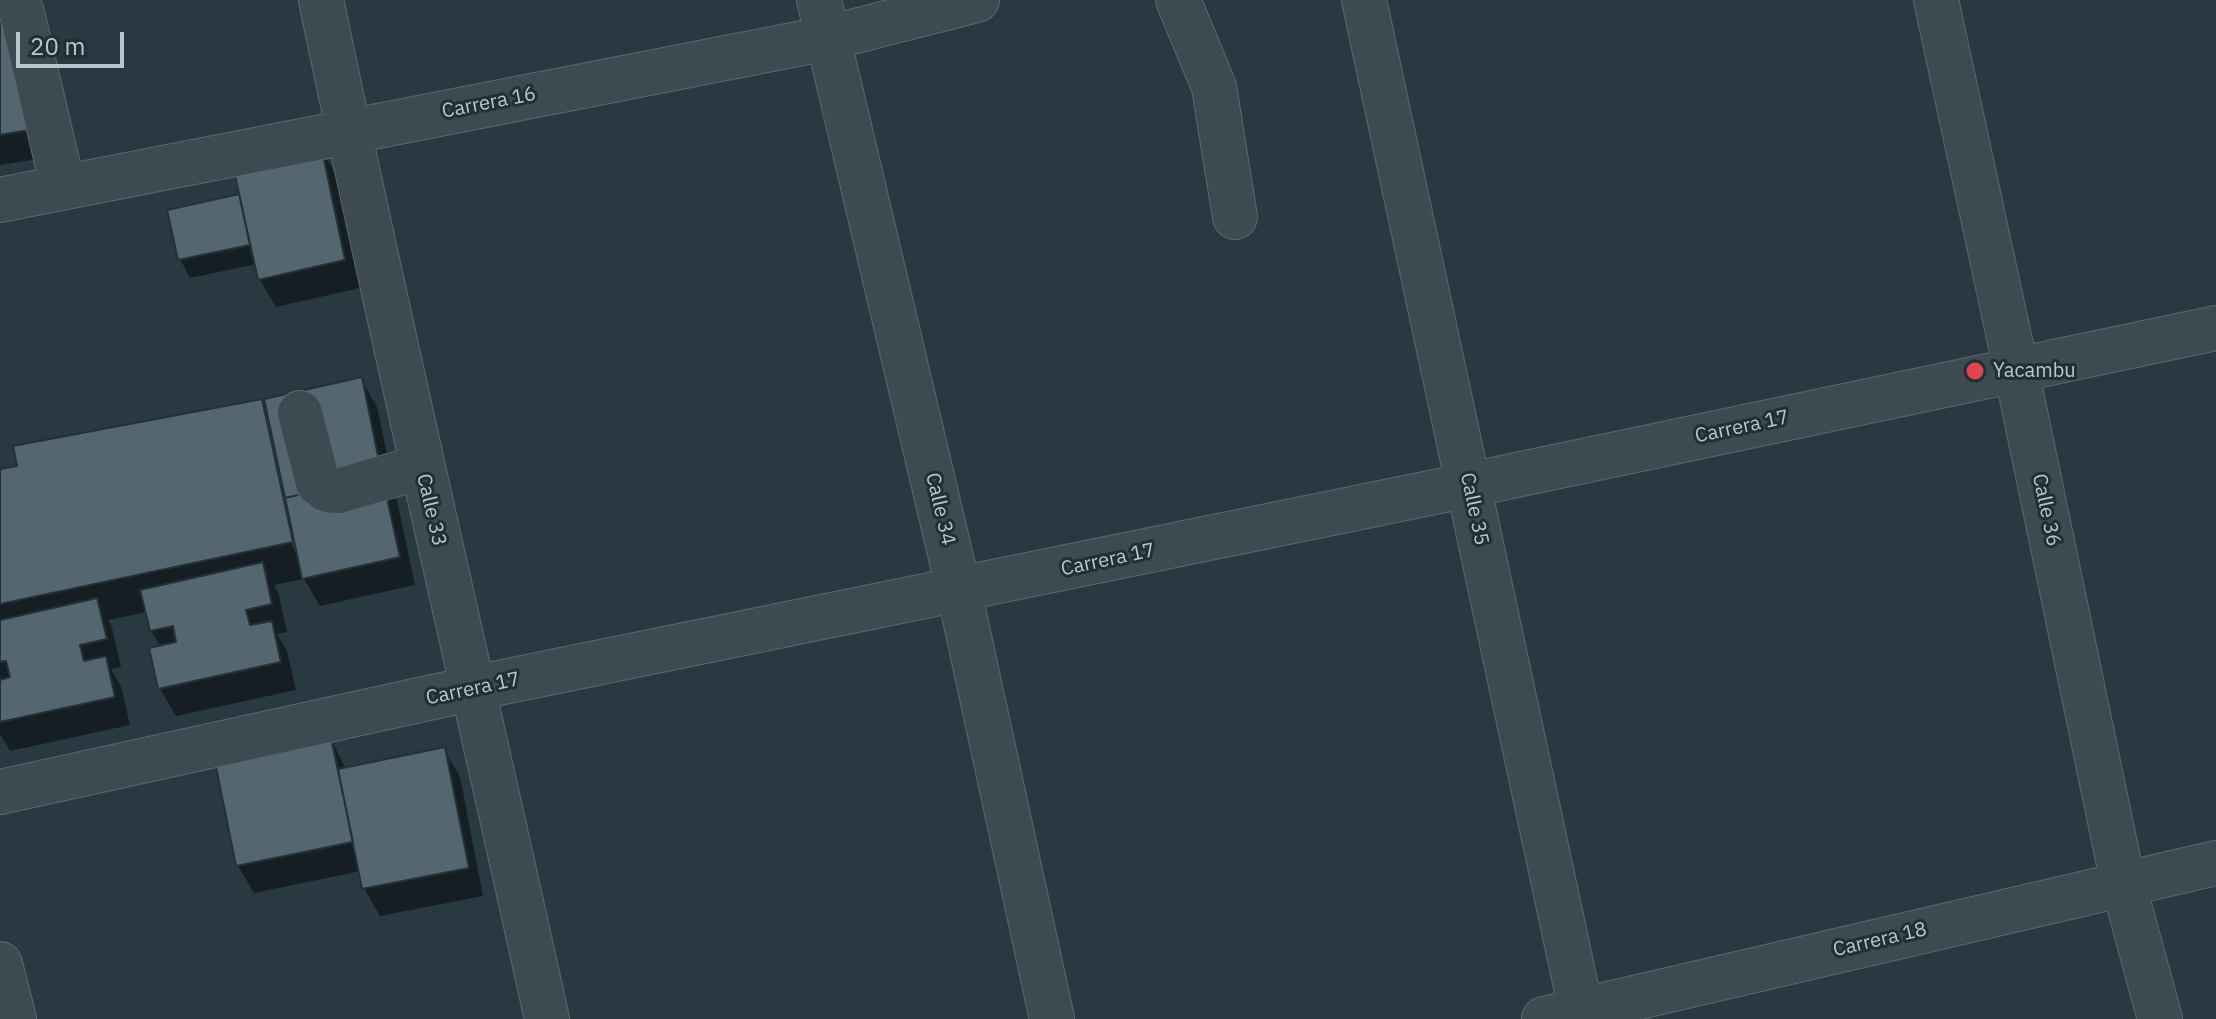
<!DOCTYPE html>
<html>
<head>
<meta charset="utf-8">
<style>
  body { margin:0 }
  #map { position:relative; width:2216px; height:1019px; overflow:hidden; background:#293942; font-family:"IBM Plex Sans",sans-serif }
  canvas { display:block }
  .scale { position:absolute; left:16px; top:32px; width:108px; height:36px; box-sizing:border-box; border:4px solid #bac5cc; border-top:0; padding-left:10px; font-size:24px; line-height:28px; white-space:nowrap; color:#bac5cc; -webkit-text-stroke:6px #212f37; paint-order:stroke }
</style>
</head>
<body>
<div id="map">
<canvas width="2216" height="1019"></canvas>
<div class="scale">20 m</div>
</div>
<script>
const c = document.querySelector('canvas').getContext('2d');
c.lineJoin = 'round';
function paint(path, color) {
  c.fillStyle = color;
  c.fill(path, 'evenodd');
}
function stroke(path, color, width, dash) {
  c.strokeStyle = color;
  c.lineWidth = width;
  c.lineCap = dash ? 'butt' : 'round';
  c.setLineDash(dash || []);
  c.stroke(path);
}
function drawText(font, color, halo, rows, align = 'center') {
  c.font = font + ' "IBM Plex Sans",sans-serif';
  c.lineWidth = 6;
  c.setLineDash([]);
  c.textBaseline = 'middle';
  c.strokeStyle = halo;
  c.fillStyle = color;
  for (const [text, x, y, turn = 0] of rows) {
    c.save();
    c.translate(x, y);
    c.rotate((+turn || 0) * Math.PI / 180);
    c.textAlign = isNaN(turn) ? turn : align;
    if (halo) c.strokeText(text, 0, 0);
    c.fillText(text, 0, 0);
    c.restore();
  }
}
paint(new Path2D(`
  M0,25L44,158L0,165Z
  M320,147L336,175L360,288L276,307L260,280L257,264L190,278L180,259L238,197L243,205Z
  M361,379L377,407L415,585L320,606L304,579L274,585L278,592L287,632L277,634L287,651L296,690L176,716L160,689L151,650L161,647L151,631L147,612L108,620L112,628L121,667L111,669L121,686L130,725L10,751L0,734V471L261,401L268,413ZM290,532L297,546V554L286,534Z
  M329,735L346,769L444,749L460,777L483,896L380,916L364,888L361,871L254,893L238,866L216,758Z`), '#0007');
const building = new Path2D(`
  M12,21L29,130L0,135V23Z
  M321,145L345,260L258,280L233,166Z
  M239,194L250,245L178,260L167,210Z
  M362,377L382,476L285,498L264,399Z
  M262,399L293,542L0,604V469L17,466L13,446Z
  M382,476L400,557L302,579L285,498Z
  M263,562L272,604L246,610L250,625L272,621L281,662L158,689L149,648L176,642L173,626L150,631L140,590Z
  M97,598L107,639L80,645L84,661L106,656L115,697L0,722V680L10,677L6,661L0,662V620Z
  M330,733L353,842L236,866L214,757Z
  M445,747L469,868L362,889L338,769Z`);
paint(building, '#54666f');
stroke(building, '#233139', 2);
const minor = new Path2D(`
  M17,0L22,13L63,187
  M321,0C392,341 472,679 547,1019
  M819,0L959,591L1052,1019
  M1178,0L1214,87L1235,217
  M1364,0L1583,1019
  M1936,0L2016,369L2123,883L2160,1019
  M0,200L828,38L977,0
  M300,413L318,483L327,490L338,491L421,467
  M0,792L474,688L1469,485L2216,328
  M0,964L14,1019
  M1544,1019L2216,863`);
stroke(minor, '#5b686f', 46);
stroke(minor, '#3d4a52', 44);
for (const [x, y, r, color] of [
  [1975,371,10,"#e0444e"]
]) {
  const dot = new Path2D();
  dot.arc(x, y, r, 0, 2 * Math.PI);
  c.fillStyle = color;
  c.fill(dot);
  stroke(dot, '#212f37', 3);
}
drawText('20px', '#bac5cc', '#212f37', [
  ["Carrera 16",489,103,-11],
  ["Carrera 17",1742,427,-12],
  ["Calle 34",940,509,77],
  ["Calle 35",1474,509,78],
  ["Calle 33",431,510,77],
  ["Calle 36",2046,510,78],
  ["Carrera 17",1108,560,-12],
  ["Carrera 17",473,689,-12],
  ["Carrera 18",1880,940,-13]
]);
drawText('20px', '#bac5cc', '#212f37', [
  ["Yacambu",1993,371]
], 'left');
</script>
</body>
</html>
